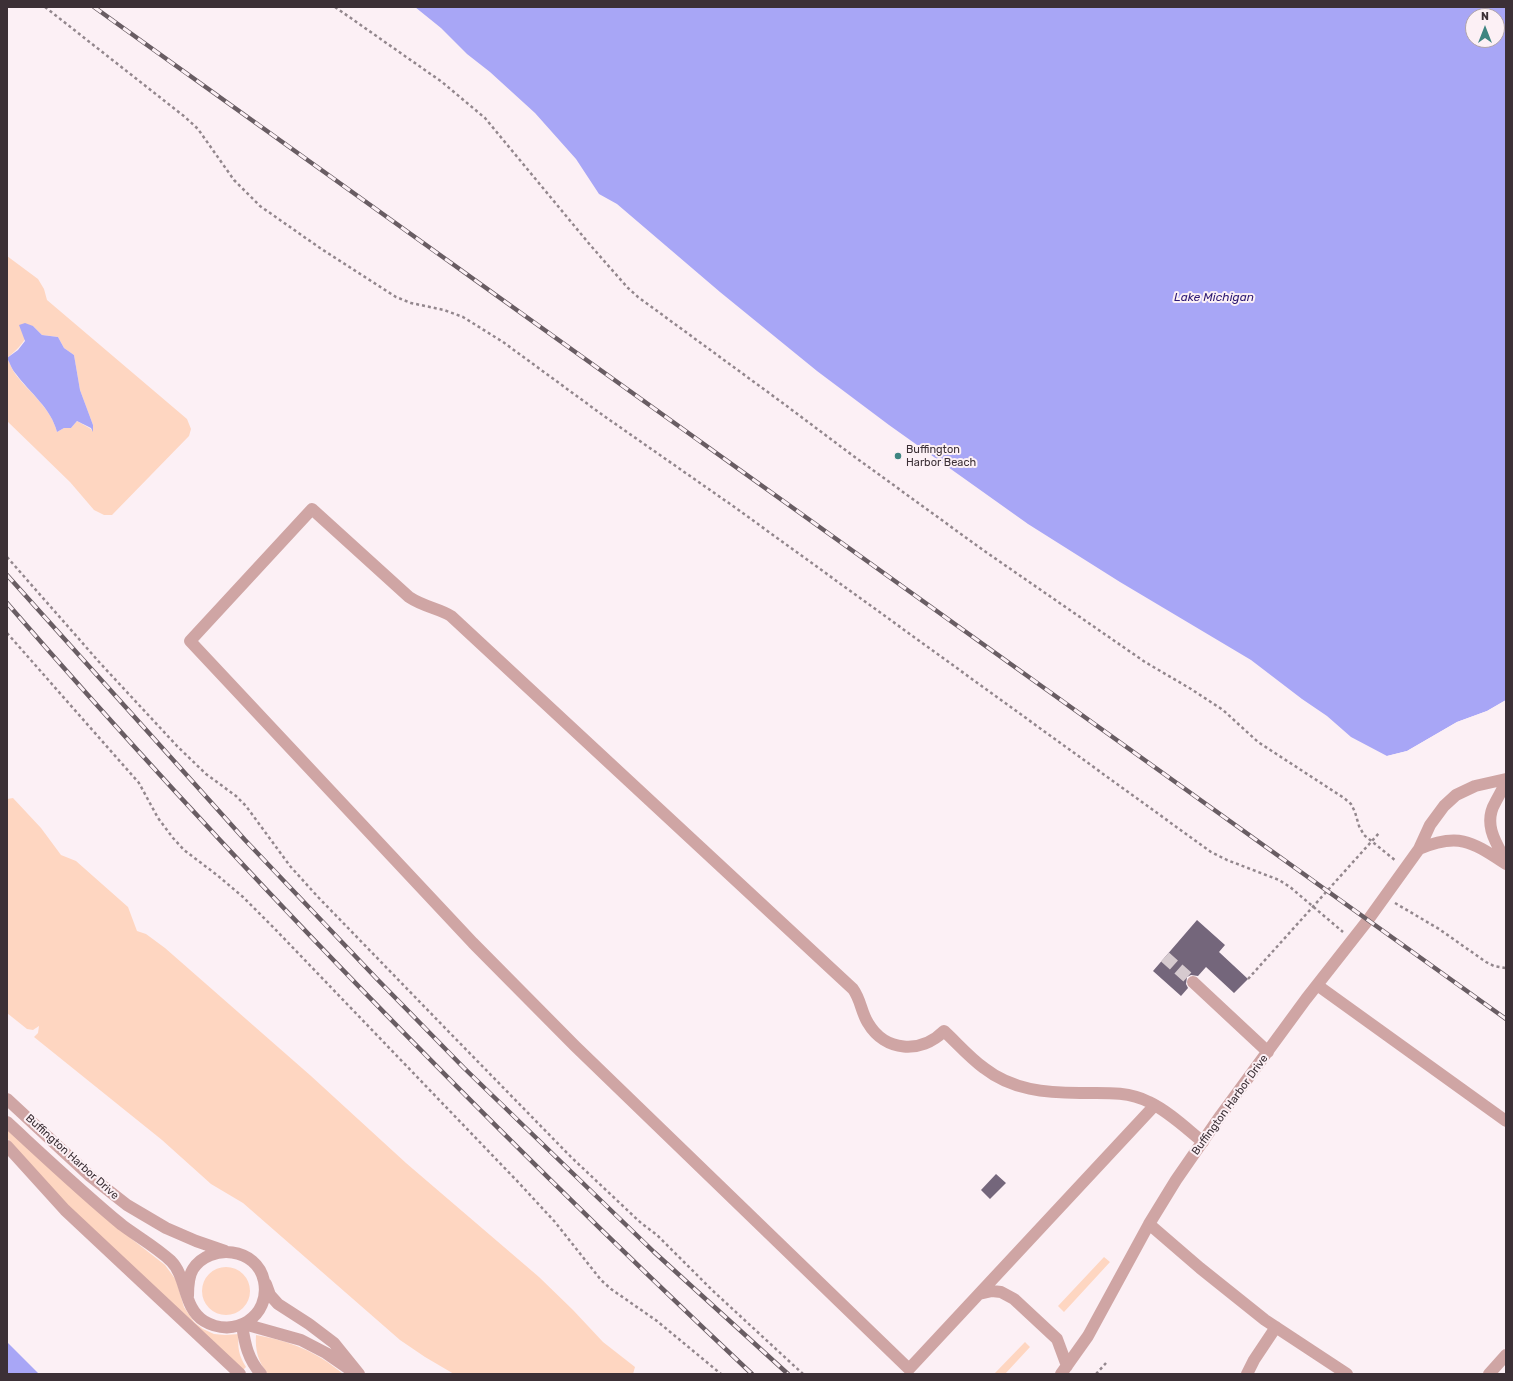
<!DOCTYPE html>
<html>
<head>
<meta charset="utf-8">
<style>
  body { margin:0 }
  #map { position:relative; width:1513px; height:1381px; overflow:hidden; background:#fcf0f5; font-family:Rubik,sans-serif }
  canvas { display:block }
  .frame { position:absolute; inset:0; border:8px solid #3c3036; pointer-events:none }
  .north { position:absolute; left:1465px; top:8px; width:40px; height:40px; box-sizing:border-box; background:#fcf0f5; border:1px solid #afa3a9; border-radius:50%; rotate:0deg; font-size:11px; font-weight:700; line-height:16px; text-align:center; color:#3c3036 }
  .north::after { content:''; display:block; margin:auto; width:14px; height:18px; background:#3e8581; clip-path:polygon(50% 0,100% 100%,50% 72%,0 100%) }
</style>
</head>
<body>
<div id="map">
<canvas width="1513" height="1381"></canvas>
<div class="frame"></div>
<div class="north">N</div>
</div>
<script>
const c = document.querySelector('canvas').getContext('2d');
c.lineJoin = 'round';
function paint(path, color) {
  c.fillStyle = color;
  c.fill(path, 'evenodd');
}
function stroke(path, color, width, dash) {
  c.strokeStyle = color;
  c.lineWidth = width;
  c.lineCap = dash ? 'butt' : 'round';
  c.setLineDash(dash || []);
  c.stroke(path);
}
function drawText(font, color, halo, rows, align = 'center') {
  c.font = font + ' Rubik,sans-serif';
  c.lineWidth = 4;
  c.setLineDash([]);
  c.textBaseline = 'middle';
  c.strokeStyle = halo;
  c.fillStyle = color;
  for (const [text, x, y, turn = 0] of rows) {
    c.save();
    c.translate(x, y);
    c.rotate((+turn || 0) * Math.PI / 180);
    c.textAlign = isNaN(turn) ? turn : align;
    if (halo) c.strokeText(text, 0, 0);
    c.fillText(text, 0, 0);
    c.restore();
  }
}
paint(new Path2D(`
  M7,256L38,279L44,289L47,300L187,419L191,429L189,436L112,515H104L94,510L70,482L7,421ZM33,326L42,335L58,337L64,348L74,355L80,390L93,425L92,431L91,429L77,421L71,428H64L57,432C51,408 30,393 16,375C12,370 10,363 7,358C20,348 25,340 33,326Z
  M13,798L41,828L61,855L76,861L128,907L137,931L146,934L165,948L311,1076L406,1163L539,1277L573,1310L603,1342L635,1367L633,1374H454L425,1357L400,1340L243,1203L211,1184L162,1140L34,1037L38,1033L39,1026L33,1030L27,1029L7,1013V799Z
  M7,1129L133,1240L165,1265L176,1280L184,1307L194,1322L203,1329L214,1334L225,1335L239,1334C237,1347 239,1356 246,1367L243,1370L75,1215L7,1138Z
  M1104,1257L1110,1262L1064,1312L1058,1306Z
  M202 1291a24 24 0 1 1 48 0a24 24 0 1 1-48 0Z
  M256,1335C290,1341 316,1351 343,1374H268C258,1362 255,1350 256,1335Z
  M1025,1342L1030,1347L1005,1374H994Z`), '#fed6c1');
paint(new Path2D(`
  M415,7H1506V700L1487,711L1457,722L1407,751L1387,756L1351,737L1327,716L1302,699L1251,660L1120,582L1028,524L889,425L817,371L720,292L617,204L599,194L576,159L535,113L490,72L467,54L441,28ZM1473,16H1497V40H1473Z
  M25,323L33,326L42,335L58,337L64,348L74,355L80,390L93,425V432L91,428L77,421L71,428H64L57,432C51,408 30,393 16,374C12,370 10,363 7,358L18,350L25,341L19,325Z
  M7,1342L39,1374H7Z`), '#a8a6f6');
paint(new Path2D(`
  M1506,700V703L1488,713L1458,724L1407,753L1391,757L1387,756L1407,751L1457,722L1487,711Z`), '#fcf0f5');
paint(new Path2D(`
  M1197,920L1225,945L1219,952L1248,979L1234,993L1206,967L1198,976L1191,975L1187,977L1186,984L1188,988L1181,996L1153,971Z
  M996,1174L1006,1183L990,1199L981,1190Z`), '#74667b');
stroke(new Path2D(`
  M1165,957L1193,982`), '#d6cacf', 12, [12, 6]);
stroke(new Path2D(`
  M45,7L185,117L198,129L234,180L260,206L320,248L396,297L411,303L444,310L463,317L503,342L604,416L733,506L1211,852L1227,860L1279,880L1290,887L1343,932
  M335,7L442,82L485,118L591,246L628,288L638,297L780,401L848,452L983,550L1145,662L1191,689L1223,710L1258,742L1344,798L1351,804L1355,812L1359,826L1364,835L1396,861
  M7,557L100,663L177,746L206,774L236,796L246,806L290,866L318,897L448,1031L571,1157L641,1223L657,1235L712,1290L803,1374
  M7,633L139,783L158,818L173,838L184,850L217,875L243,897L274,928L519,1183L555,1222L601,1280L611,1289L657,1321L721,1374
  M1395,903L1439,929L1486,962L1494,966L1506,968
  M1248,979L1380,832
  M1096,1374L1106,1363`), '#93878d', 2.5, [3, 3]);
stroke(new Path2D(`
  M1506,781C1503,789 1499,795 1495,803C1483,824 1496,843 1506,861
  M1419,849C1459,832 1472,842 1506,864
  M1193,982L1268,1052
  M1317,985L1506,1121
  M7,1099L90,1176L127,1205L166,1228L196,1241L225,1251
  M1155,1105L909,1369L575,1046L473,943L190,641L312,509L409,597C424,607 438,608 451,616L853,989C861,1000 861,1012 868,1023C885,1052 921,1054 944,1031C957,1043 970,1058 984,1068C1012,1090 1046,1093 1080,1093C1103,1093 1128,1091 1149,1102C1168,1111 1187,1129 1203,1142
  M7,1122C45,1157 82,1192 122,1225C138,1237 156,1247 171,1261C187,1277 183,1308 204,1321C234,1339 271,1317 264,1281C257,1247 210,1243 193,1269C188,1277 188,1287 188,1296
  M7,1146L65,1210L240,1374
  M1149,1224L1200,1268L1265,1320L1347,1374
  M266,1284L270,1295L278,1304L309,1324L334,1343L359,1374
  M979,1294L992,1291L1001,1292L1014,1299L1057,1339L1067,1366
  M244,1324L301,1340L326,1353L352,1371
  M242,1325C245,1345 248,1359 261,1374
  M1061,1374L1088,1336L1149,1224L1176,1180L1221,1115L1306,999L1368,920L1419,849L1430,825L1444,806L1456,795L1475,786L1506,779
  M1247,1374L1254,1360L1276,1327
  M1489,1374L1506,1355`), '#cfa5a4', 12);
const rail = new Path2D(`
  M94,7L1506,1019
  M7,575L245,840L376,978L464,1068L654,1252L788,1374
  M7,603C241,873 492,1129 752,1374`);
stroke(rail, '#695d63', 4.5);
stroke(rail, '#fcf0f5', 3, [9]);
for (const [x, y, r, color] of [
  [898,456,4,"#3e8581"]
]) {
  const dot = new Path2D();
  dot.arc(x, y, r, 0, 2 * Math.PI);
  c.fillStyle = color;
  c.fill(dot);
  stroke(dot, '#fcf0f5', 1.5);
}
drawText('11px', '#3c3036', '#fcf0f5', [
  ["Buffington",906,450],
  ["Harbor Beach",906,463]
], 'left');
drawText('11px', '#3c3036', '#fcf0f5', [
  ["Buffington Harbor Drive",1230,1105,-54],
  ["Buffington Harbor Drive",72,1157,42]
]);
drawText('italic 12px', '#2d1973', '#fcf0f5', [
  ["Lake Michigan",1214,298]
]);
</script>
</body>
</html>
